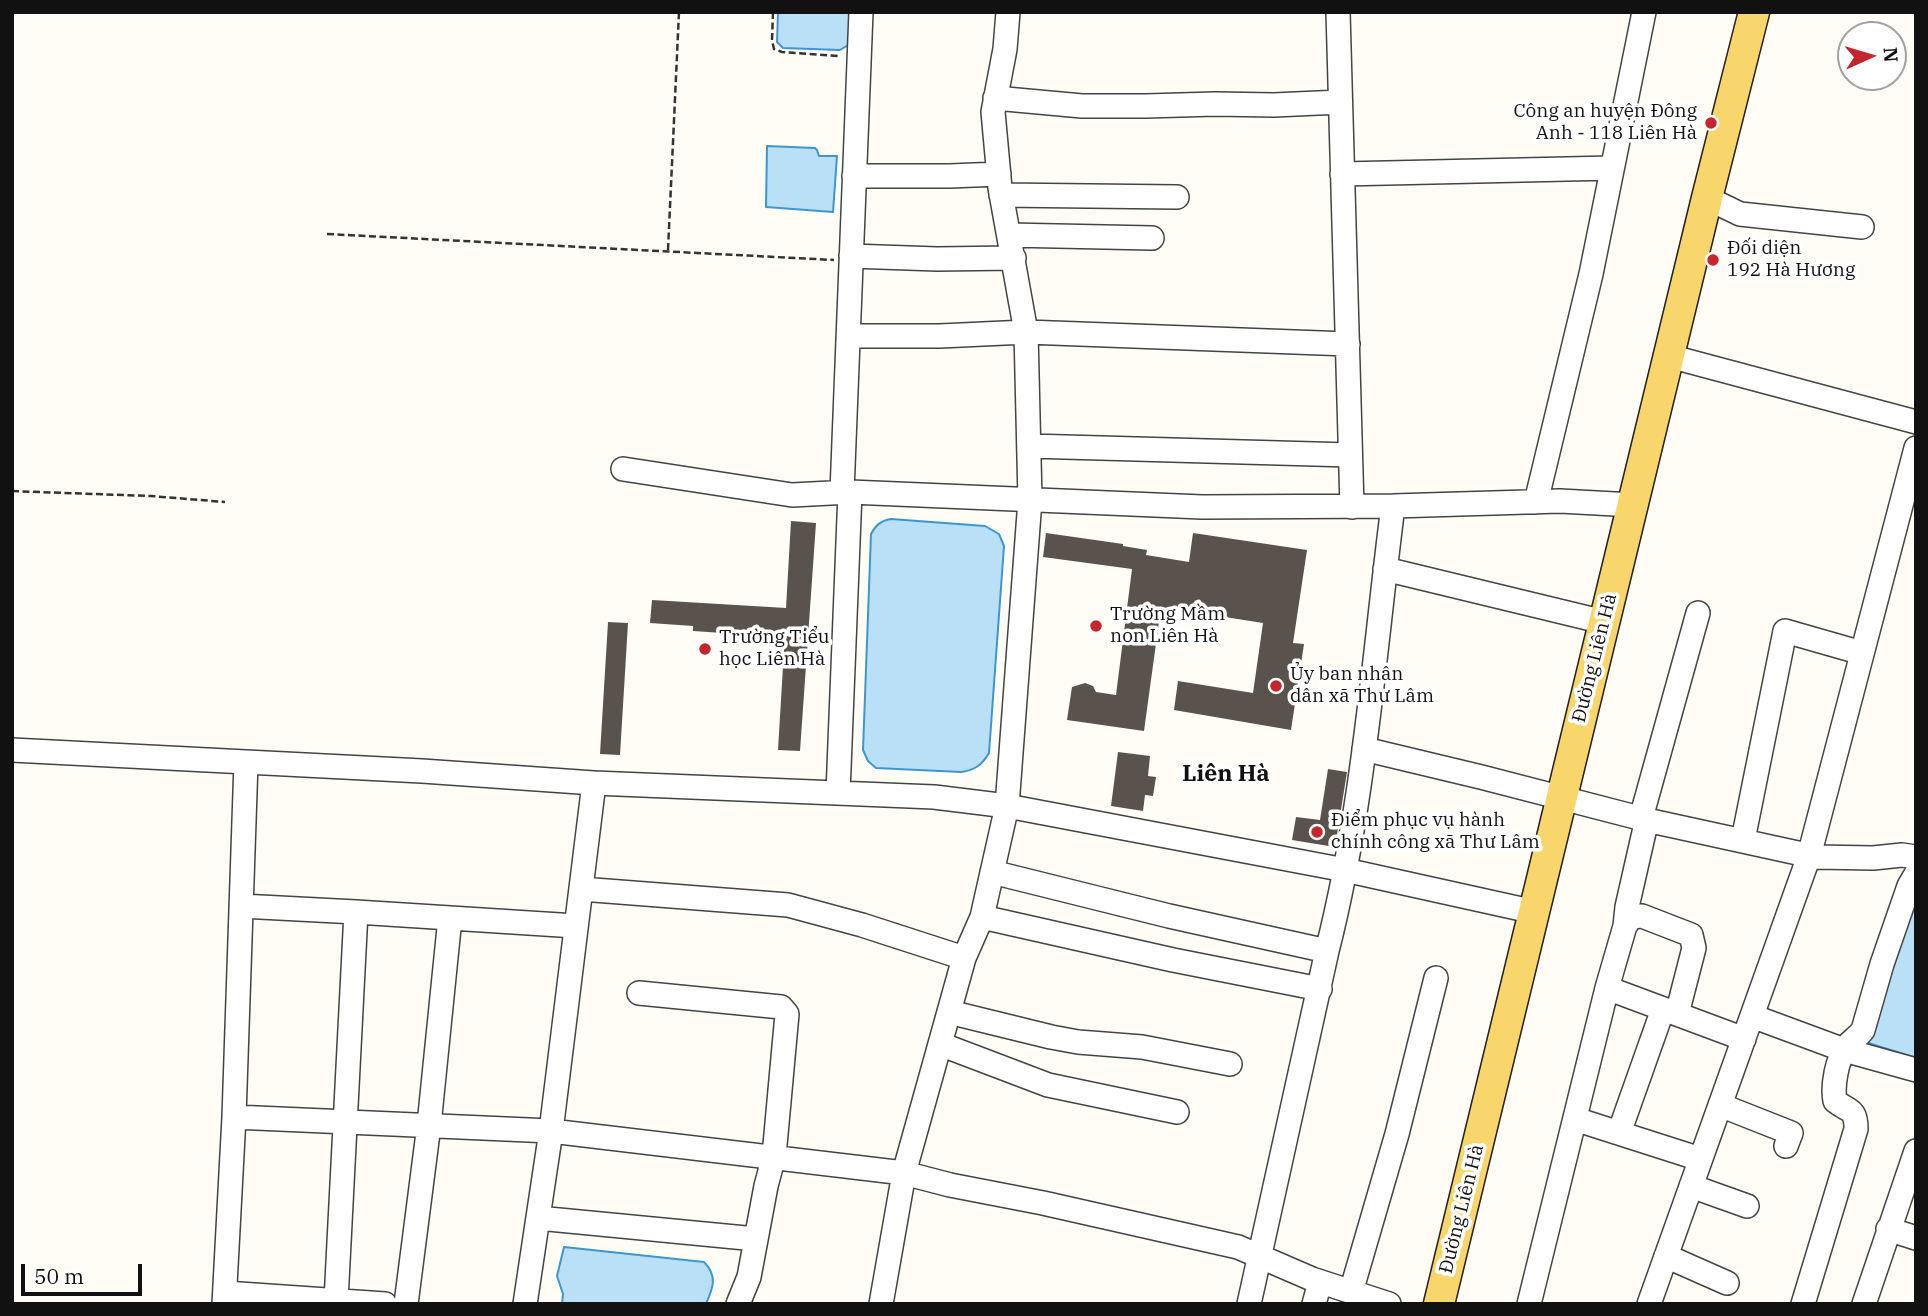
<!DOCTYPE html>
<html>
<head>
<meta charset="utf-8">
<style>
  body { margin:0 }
  #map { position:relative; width:1928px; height:1316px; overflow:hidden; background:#fffdf5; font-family:"IBM Plex Serif",serif }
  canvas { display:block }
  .frame { position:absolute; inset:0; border:14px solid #111; pointer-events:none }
  .north { position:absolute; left:1837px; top:21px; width:70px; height:70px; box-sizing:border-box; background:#fff; border:2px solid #a0a0a0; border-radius:50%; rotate:86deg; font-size:19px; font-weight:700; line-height:28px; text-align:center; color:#111 }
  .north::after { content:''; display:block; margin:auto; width:24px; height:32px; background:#c4262e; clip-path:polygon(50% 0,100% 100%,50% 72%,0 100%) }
  .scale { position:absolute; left:21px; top:1264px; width:121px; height:32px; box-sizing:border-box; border:4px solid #111; border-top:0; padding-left:9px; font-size:21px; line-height:24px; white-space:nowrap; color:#111; -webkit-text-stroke:5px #fff; paint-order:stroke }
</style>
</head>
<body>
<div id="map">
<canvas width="1928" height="1316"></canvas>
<div class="frame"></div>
<div class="north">N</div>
<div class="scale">50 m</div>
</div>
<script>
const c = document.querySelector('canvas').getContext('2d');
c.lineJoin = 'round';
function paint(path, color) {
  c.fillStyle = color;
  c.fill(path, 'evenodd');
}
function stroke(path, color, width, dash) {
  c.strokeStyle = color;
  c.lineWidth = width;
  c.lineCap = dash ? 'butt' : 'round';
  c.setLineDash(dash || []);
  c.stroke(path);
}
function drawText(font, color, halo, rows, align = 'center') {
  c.font = font + ' "IBM Plex Serif",serif';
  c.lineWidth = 7;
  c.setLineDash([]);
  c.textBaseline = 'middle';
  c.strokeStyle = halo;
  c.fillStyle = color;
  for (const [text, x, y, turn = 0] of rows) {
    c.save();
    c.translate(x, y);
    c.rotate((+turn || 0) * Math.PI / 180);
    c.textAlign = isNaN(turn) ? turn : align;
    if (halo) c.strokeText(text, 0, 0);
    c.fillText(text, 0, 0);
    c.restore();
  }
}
const water = new Path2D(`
  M778,12H852L850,44L840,50L783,48L777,42Z
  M767,146L815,148L817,150L819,156H837L833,212L766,207Z
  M891,519L985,526L999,534L1004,546L989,753C982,765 975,770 961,772L876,768L868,761L863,750L871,534C876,525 880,521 891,519Z
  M1906,907L1916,910V1058L1865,1042Z
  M564,1247L704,1262C718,1276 713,1288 706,1304H562L563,1294L557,1276Z`);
paint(water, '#b9e0f7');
stroke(water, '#3f96cf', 2);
paint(new Path2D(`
  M791,521L816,523L800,751L778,750L785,633L723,629V633L693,631V626L650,623L652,600L786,608Z
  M1046,533L1123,544V546L1147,550L1146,555L1189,562L1193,533L1307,550L1293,643L1304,644L1291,730L1174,710L1178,681L1253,693L1263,623L1161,607L1144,731L1067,720L1072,687L1085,683L1093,686L1096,692L1116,695L1132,569L1043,557Z
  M608,622L628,623L620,755L600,754Z
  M1118,752L1150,756L1148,776L1156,777L1153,796L1145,795L1143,811L1111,806Z
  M1328,769L1347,772L1335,847L1292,840L1296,817L1320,820Z`), '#5a524d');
const minor = new Path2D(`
  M1338,12L1352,507
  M995,98L1082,106H1146L1215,104L1274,105L1340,102
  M1342,174L1612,168
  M854,176H950L999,174
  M1001,195L1177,197
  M1707,198L1740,214L1862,227
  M1009,235L1152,238
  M851,256L937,259L1014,258
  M849,336H940L1026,332L1348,344
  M1669,356L1916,422
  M1029,446L1350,455
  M623,469L792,495L850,492L1202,507L1393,506L1560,501L1633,505
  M842,492L861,12
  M1536,502L1591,274L1644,12
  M1385,569L1604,622
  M1364,749L1481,777L1651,821L1816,857L1873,858L1902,855L1916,857
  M12,750L422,771L594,783L934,797L1007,806L1345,870L1535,912
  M838,793L850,492
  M1641,818L1698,613
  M1743,840L1785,631L1862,653
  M992,872L1169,916L1327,951
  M581,889L788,905L862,925L964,958
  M241,906L356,912L576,926
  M982,917L1173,960L1320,989
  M1625,926L1627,907L1647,819
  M1607,988L1744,1039
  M639,993L781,1007L787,1014L774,1156L766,1186L749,1277L738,1304
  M949,1012L1051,1037L1078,1042L1142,1047L1230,1064
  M1752,1016L1844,1050L1916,1070
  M940,1044L1048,1085L1177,1112
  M1720,1105L1791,1133L1786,1146
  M234,1117L551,1131L904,1173L950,1185L1043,1203L1238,1247L1312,1279L1389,1304
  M1575,1119L1700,1159
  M1619,1133L1663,1009
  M1691,1186L1747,1206
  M538,1218L756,1239
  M1888,1229L1916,1238
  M1666,1256L1727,1283
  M1351,1292L1397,1134L1436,978
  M225,1293L385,1304
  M336,1301L356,912
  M224,1304L234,1117L246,762
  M406,1304L429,1125L450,918
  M525,1304L551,1131L594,783
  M881,1304L904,1173L964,958L982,917L1007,806L1030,500L1026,332L1000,188L993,112L1005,49L1008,12
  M1249,1304L1327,951C1364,806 1374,654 1393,506
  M1314,1304L1320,1282
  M1529,1304L1607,988L1625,926L1631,917L1642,916L1691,935L1694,948L1677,1014
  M1649,1304L1809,856L1916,448
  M1803,1304L1856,1129C1856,1108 1849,1112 1835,1101C1832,1086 1837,1058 1847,1046C1852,1040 1858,1037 1863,1030L1882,964L1909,886L1916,874
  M1864,1304L1916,1151`);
const major = new Path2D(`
  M1439,1304L1707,198L1754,12`);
stroke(minor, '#444', 26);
stroke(major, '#222', 33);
stroke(new Path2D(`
  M773,12L772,40L774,49L782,52L838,56
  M327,234L834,260
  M668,250L679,12
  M12,491L151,496L225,502`), '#333', 2.5, [7, 3.5]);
stroke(minor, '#fff', 23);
stroke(major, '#f9d66b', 30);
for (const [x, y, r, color] of [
  [1711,123,7,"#c4262e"],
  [1713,260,7,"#c4262e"],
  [1096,626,7,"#c4262e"],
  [705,649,7,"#c4262e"],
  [1276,686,7,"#c4262e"],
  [1317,832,7,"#c4262e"]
]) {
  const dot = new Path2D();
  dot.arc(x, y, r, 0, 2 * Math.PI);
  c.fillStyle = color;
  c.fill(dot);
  stroke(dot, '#fff', 2.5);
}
drawText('19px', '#111', '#fff', [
  ["Công an huyện Đông",1697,112,"right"],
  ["Anh - 118 Liên Hà",1697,134,"right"],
  ["Đối diện",1727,249],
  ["192 Hà Hương",1727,271],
  ["Trường Mầm",1110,615],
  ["non Liên Hà",1110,637],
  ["Trường Tiểu",719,638],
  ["học Liên Hà",719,660],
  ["Ủy ban nhân",1290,675],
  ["dân xã Thư Lâm",1290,697],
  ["Điểm phục vụ hành",1331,821],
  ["chính công xã Thư Lâm",1331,843]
], 'left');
drawText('19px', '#111', '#fff', [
  ["Đường Liên Hà",1595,658,-76],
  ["Đường Liên Hà",1462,1209,-76]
]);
drawText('bold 23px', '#111', '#fff', [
  ["Liên Hà",1226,774]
]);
</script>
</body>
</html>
